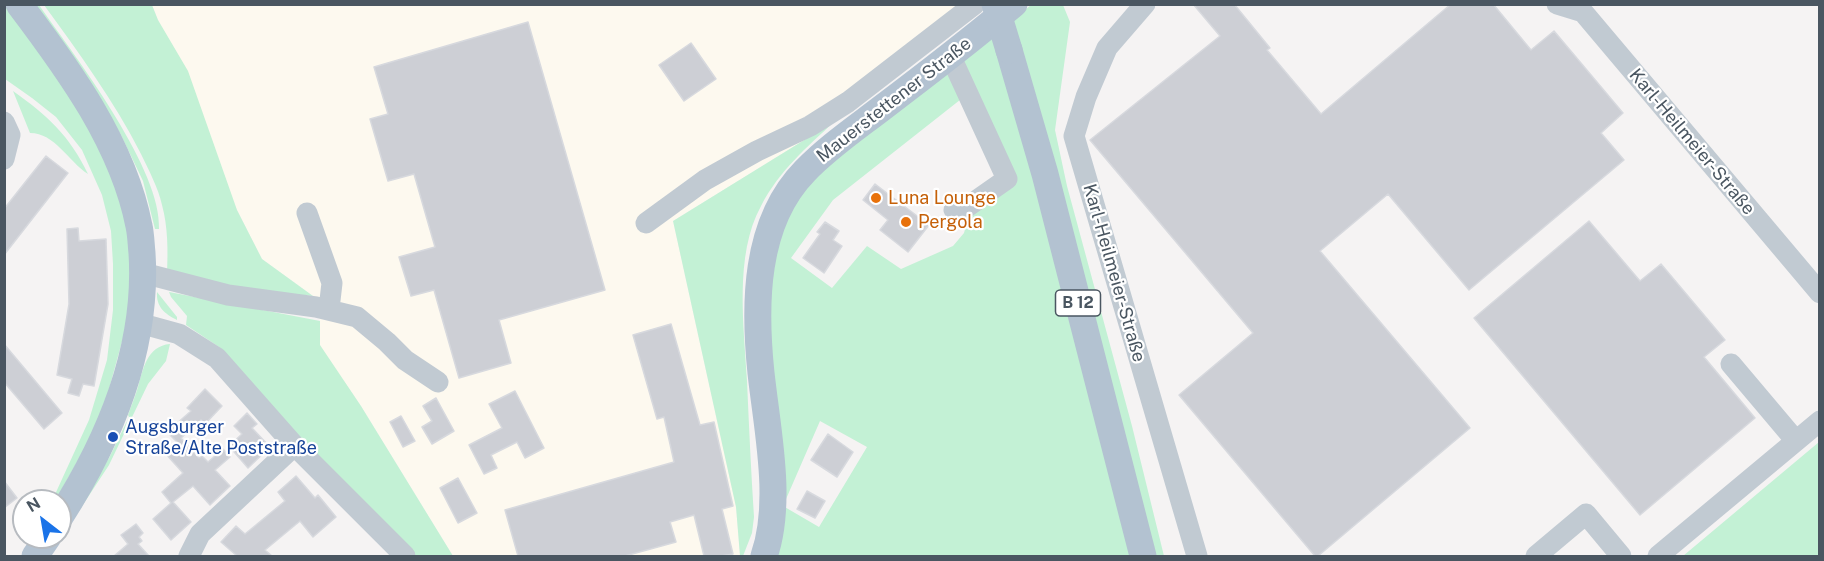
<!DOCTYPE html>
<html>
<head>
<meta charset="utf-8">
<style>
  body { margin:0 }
  #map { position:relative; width:1824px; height:561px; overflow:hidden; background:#f5f3f3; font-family:"Public Sans",sans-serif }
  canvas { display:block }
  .frame { position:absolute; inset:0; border:6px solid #4a5661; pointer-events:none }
  .north { position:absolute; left:12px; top:489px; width:60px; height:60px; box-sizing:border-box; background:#fff; border:2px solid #b7bbc0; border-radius:50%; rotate:329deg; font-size:16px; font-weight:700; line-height:24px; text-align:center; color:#4a5661 }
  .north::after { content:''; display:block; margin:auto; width:21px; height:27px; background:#1a73e8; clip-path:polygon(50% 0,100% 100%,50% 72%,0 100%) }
</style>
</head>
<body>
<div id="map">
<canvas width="1824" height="561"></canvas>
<div class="frame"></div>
<div class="north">N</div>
</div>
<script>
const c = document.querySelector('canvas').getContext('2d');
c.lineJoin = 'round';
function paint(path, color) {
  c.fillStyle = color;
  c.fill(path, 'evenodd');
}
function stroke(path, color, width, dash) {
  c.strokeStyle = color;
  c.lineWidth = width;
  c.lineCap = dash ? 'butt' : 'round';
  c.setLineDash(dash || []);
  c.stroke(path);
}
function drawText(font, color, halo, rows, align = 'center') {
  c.font = font + ' "Public Sans",sans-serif';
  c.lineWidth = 4.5;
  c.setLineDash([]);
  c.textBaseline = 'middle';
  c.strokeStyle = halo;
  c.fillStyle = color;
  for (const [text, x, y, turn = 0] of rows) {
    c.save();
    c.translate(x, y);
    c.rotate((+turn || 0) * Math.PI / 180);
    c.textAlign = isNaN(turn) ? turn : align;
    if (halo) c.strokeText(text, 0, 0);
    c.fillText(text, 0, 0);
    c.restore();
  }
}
paint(new Path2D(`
  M972,4L835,121L673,221L736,507L740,556H723L732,553L722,509L733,506L714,423L687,517L694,515L704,556H625L676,542L655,467L505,510L518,556H453L361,406L319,345L320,321L313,296L262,259L237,210L152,5ZM528,22L605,290L499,320L511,363L459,377L434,290L411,296L399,257L435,247L414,174L388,181V114L374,67ZM691,43L716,79L684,101L659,65ZM671,324L695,409L657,419L633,335ZM515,391L544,448L525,458L517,442L491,455L497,468L484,474L469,445L502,428L490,404ZM436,399L454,431L432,444V421L423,406ZM401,416H402L415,441L390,422ZM458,478L477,513L458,522L440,488Z`), '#fdf9ef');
paint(new Path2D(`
  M4,5H8L73,98L119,187L128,229L131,273L126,327L100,422L55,501H52L89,420L107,360L113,310V264L111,231L102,195L82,150L56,117L32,98L5,79Z
  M31,5H39L46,15C80,63 162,171 159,229H155L143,181L120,133Z
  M44,5H152L158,20L188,71L237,210L262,259L313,296L248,291L167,273C168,251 168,227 162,205C158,187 149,171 141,154C114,101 79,53 44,5Z
  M1031,5H1063L1070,22L1055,130L1067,186L1132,426L1164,556H1148L1026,141L1132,556H770L764,282L793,194L951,67L965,96L833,200L791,258L832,288L867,246L901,269L953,246L964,233L970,211L1010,181L962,60ZM820,421L867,447L819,527L783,506Z
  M13,91C47,115 70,136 88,174C68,161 55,133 30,133Z
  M835,121C807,147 779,171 761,206C734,255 744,326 747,381C749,426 751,472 754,517L752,533L743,556H740L736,507L673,221Z
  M157,292L177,317V320C165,314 156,307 157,292Z
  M169,292L320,321V345L361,406L453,556H412L298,444L219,347L186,325L187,316L171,297Z
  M170,344L166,361L148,384L109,465L50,555L60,532L109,458L129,417L128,415C131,406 135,397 138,387C143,369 147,346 170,344Z
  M1819,442V556H1683Z`), '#c3f1d5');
const building = new Path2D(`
  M1193,4H1234L1270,48L1267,50L1321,114L1451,4H1493L1531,50L1554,31L1623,113L1601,133L1624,160L1469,290L1388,194L1320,251L1470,428L1318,556H1315L1179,395L1253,333L1090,140L1220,36Z
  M528,22L605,290L499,320L511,363L459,378L434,290L411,296L399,257L435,247L414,174L388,181L370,119L388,114L374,67Z
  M691,43L716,79L684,101L659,65Z
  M46,156L68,173L4,255V209Z
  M875,184L929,225L908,252L880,230L888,220L863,200Z
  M1589,221L1640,281L1661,264L1725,340L1704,357L1755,418L1640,515L1474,318Z
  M825,222L839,231L833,240L842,246L824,273L803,258L820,234L817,232Z
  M78,228L79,241L106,239L108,304L94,386L83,384L79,396L68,393L72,379L57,375L69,304L67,229Z
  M671,324L700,425L714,422L733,506L722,509L733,554L721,556H704L694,515L670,522L676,542L625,556H518L505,510L674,462L664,417L657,419L633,335Z
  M4,344L62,413L44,429L4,382Z
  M205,389L222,406L205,424L201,420L181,438L199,458L202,456L208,462L223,449L230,457L215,470L230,486L210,505L193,486L173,502L191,522L171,540L153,519L171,503L162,492L183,473L165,453L177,442L167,432L191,411L187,408Z
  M515,391L544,448L525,458L517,442L491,455L497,468L484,474L469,445L502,428L489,404Z
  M436,398L454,431L432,444L422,427L432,421L423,406Z
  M247,413L257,424L252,428L270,447L248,468L229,446L242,434L234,426Z
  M401,416L415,441L403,447L390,422Z
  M828,434L853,452L837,477L811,460Z
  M296,476L315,498L318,495L336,517L313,537L300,521L265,550L272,556H237L221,542L236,526L245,534L285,501L278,492Z
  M458,478L477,513L458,523L440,488Z
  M4,481L17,498L4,508Z
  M807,491L825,501L815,518L797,509Z
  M136,524L143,533L139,537L142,541L138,544L149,556H114L128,544L121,535Z`);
paint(building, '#cdcfd5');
stroke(building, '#d7d9de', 1.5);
stroke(new Path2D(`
  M1145,4L1107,48L1086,97L1074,136L1197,556
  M1557,4L1583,12L1820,293
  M950,55L1007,179L967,207L954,210
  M4,122L10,135L4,159
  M307,213L332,283L329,309
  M646,223L705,180L757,151L810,126L848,102L975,4
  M143,273L228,295L316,307L357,317L387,342L405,360L438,382
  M139,323L179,334L217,358L293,444L405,556
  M1731,364L1796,441
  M189,556L200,534L294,446
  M1536,556L1586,514L1621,556
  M1658,556L1820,421`), '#c1cad2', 21);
stroke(new Path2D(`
  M19,4C69,70 123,144 139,226C141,235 141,244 142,253C148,347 110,439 60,517
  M1009,50L1045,174L1143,556
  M35,556L48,537
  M764,556C783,502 767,429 761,373C754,306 754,223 805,171C828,147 856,128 882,108C927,74 971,40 1014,4`), '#b3c2d1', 27);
stroke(new Path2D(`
  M995,4L1009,50`), '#b3c2d1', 27);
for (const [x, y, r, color] of [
  [876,198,6,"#e8710a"],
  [906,222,6,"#e8710a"],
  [113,437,6,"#1a4fb4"]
]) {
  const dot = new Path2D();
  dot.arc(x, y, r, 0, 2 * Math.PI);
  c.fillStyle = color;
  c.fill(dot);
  stroke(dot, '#fff', 2);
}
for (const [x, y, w] of [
  [1078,303,45]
]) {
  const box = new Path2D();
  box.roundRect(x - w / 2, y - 13, w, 26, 4.5);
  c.fillStyle = '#fff';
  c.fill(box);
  stroke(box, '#4a5661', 1.5);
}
drawText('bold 16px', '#4a5661', null, [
  ["B 12",1078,303]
]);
drawText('18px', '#4a5661', '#fff', [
  ["Mauerstettener Straße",894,100,-38],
  ["Karl-Heilmeier-Straße",1692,142,50],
  ["Karl-Heilmeier-Straße",1114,273,74]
]);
drawText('18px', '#c56008', '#fff', [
  ["Luna Lounge",888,198],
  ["Pergola",918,222]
], 'left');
drawText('18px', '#164399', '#fff', [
  ["Augsburger",125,427],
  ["Straße/Alte Poststraße",125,448]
], 'left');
</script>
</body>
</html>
